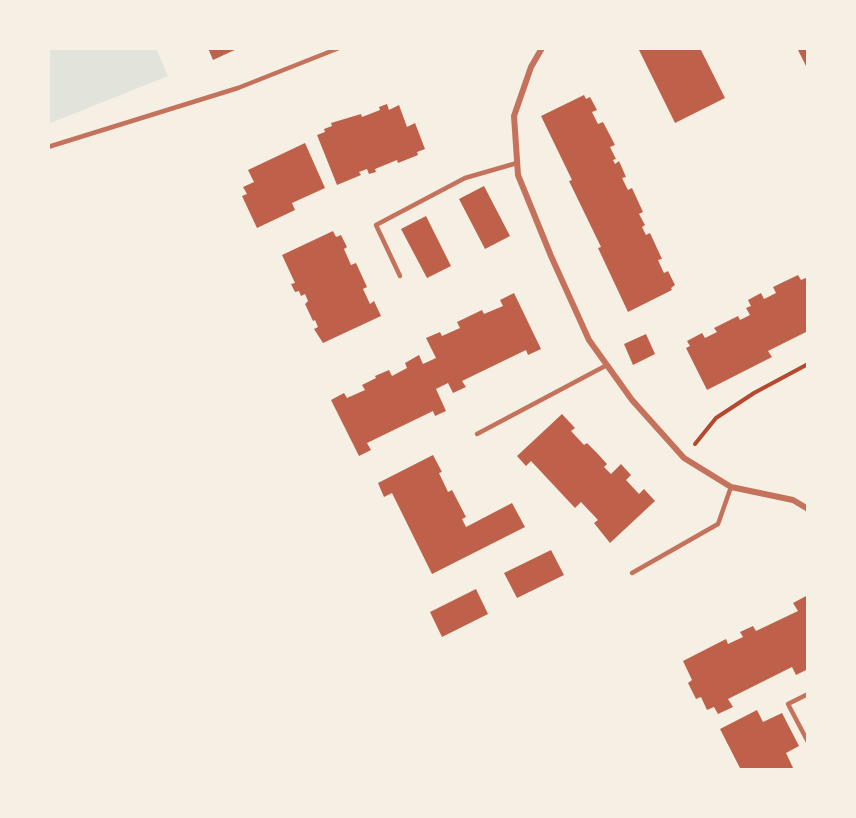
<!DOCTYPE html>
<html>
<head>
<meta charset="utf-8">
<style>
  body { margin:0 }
  #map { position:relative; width:856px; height:818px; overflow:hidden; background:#f6efe4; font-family:"Noto Serif",serif }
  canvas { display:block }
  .frame { position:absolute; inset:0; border:50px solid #f6efe4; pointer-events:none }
</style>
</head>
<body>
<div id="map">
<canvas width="856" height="818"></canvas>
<div class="frame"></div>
</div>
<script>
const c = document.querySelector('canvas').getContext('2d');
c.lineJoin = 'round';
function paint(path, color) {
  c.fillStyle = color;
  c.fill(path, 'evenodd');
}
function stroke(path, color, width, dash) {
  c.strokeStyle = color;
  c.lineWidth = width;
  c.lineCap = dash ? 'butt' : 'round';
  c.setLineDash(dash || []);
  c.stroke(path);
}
paint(new Path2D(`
  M48,48H156L168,76L48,124Z`), '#e2e4dc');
paint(new Path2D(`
  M208,48H239L213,60Z
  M638,48H700L725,98L675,123Z
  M797,48H808V70Z
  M584,95L586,99L590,97L597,110L592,112L598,124L603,122L615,145L610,147L616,159L613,160L615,164L619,161L626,177L622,178L628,190L632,188L643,212L639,214L645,225L642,227L646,235L650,233L662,259L658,260L662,269L664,273L668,271L675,285L671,288L672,290L628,312L598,248L601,247L569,181L572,180L541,116Z
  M387,104L389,110L399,105L407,127L415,123L425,149L417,152L418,155L398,163L397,160L375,169L376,172L369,174L367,169L359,172L361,175L337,185L317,135L325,132L324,129L332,126L331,123L361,114L362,117L380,110L379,107Z
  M305,143L325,188L292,203L295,210L257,228L242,196L247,194L243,187L254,182L248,170Z
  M484,186L510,236L485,249L459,199Z
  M426,216L451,266L427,278L401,229Z
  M333,231L336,237L341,235L347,247L344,249L351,265L356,263L367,287L363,289L370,304L374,301L381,316L323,343L314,329L318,327L315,320L313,321L305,304L308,301L305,294L301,296L299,291L295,292L291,284L295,283L282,255Z
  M798,275L801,280L808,277V331L768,351L772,357L707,390L686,348L690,346L687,341L702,333L705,338L717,332L714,328L738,316L740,320L750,315L746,308L751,306L748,300L761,293L764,299L776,293L773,287Z
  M514,293L541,349L528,355L526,350L462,381L466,387L453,393L448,383L436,389L446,411L435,416L433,411L367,443L371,450L359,456L331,400L344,393L347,398L365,390L362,385L376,378L375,376L389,370L392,376L407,368L405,363L419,355L423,364L436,358L426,338L440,332L442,336L460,328L457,322L482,310L484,314L503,306L500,300Z
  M646,334L655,354L633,365L624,344Z
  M562,414L575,428L571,431L584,445L587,443L597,453L607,464L604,467L611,474L621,464L631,475L626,480L639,494L644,489L655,501L610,543L594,523L598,520L581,502L575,508L531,461L526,466L517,456Z
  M433,455L442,472L439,473L448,492L452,490L466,517L462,519L466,527L512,503L525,527L432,574L392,493L384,497L378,483Z
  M551,550L564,575L517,598L504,573Z
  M476,589L488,614L442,637L430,612Z
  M808,595V669L796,675L792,667L728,699L733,707L718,714L714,707L707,710L701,697L696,699L688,683L692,680L683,661L726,639L728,644L743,637L740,632L753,626L756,631L798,611L793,603Z
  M757,710L763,722L782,713L799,746L786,753L794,770H741L720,729Z`), '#bf614a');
stroke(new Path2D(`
  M695,444L716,418L754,393L808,364`), '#b5482f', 4);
stroke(new Path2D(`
  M48,147L238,88L339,48
  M400,276L376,225L465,178L517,163
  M477,434L607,365
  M632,573L718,524L731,487
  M808,694L788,704L808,742`), '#c5725c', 4.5);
stroke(new Path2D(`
  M542,48L531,67L514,116L518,175L551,256L589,340L632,400L684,458L731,487L793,500L808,509`), '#c5725c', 6);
</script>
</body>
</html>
